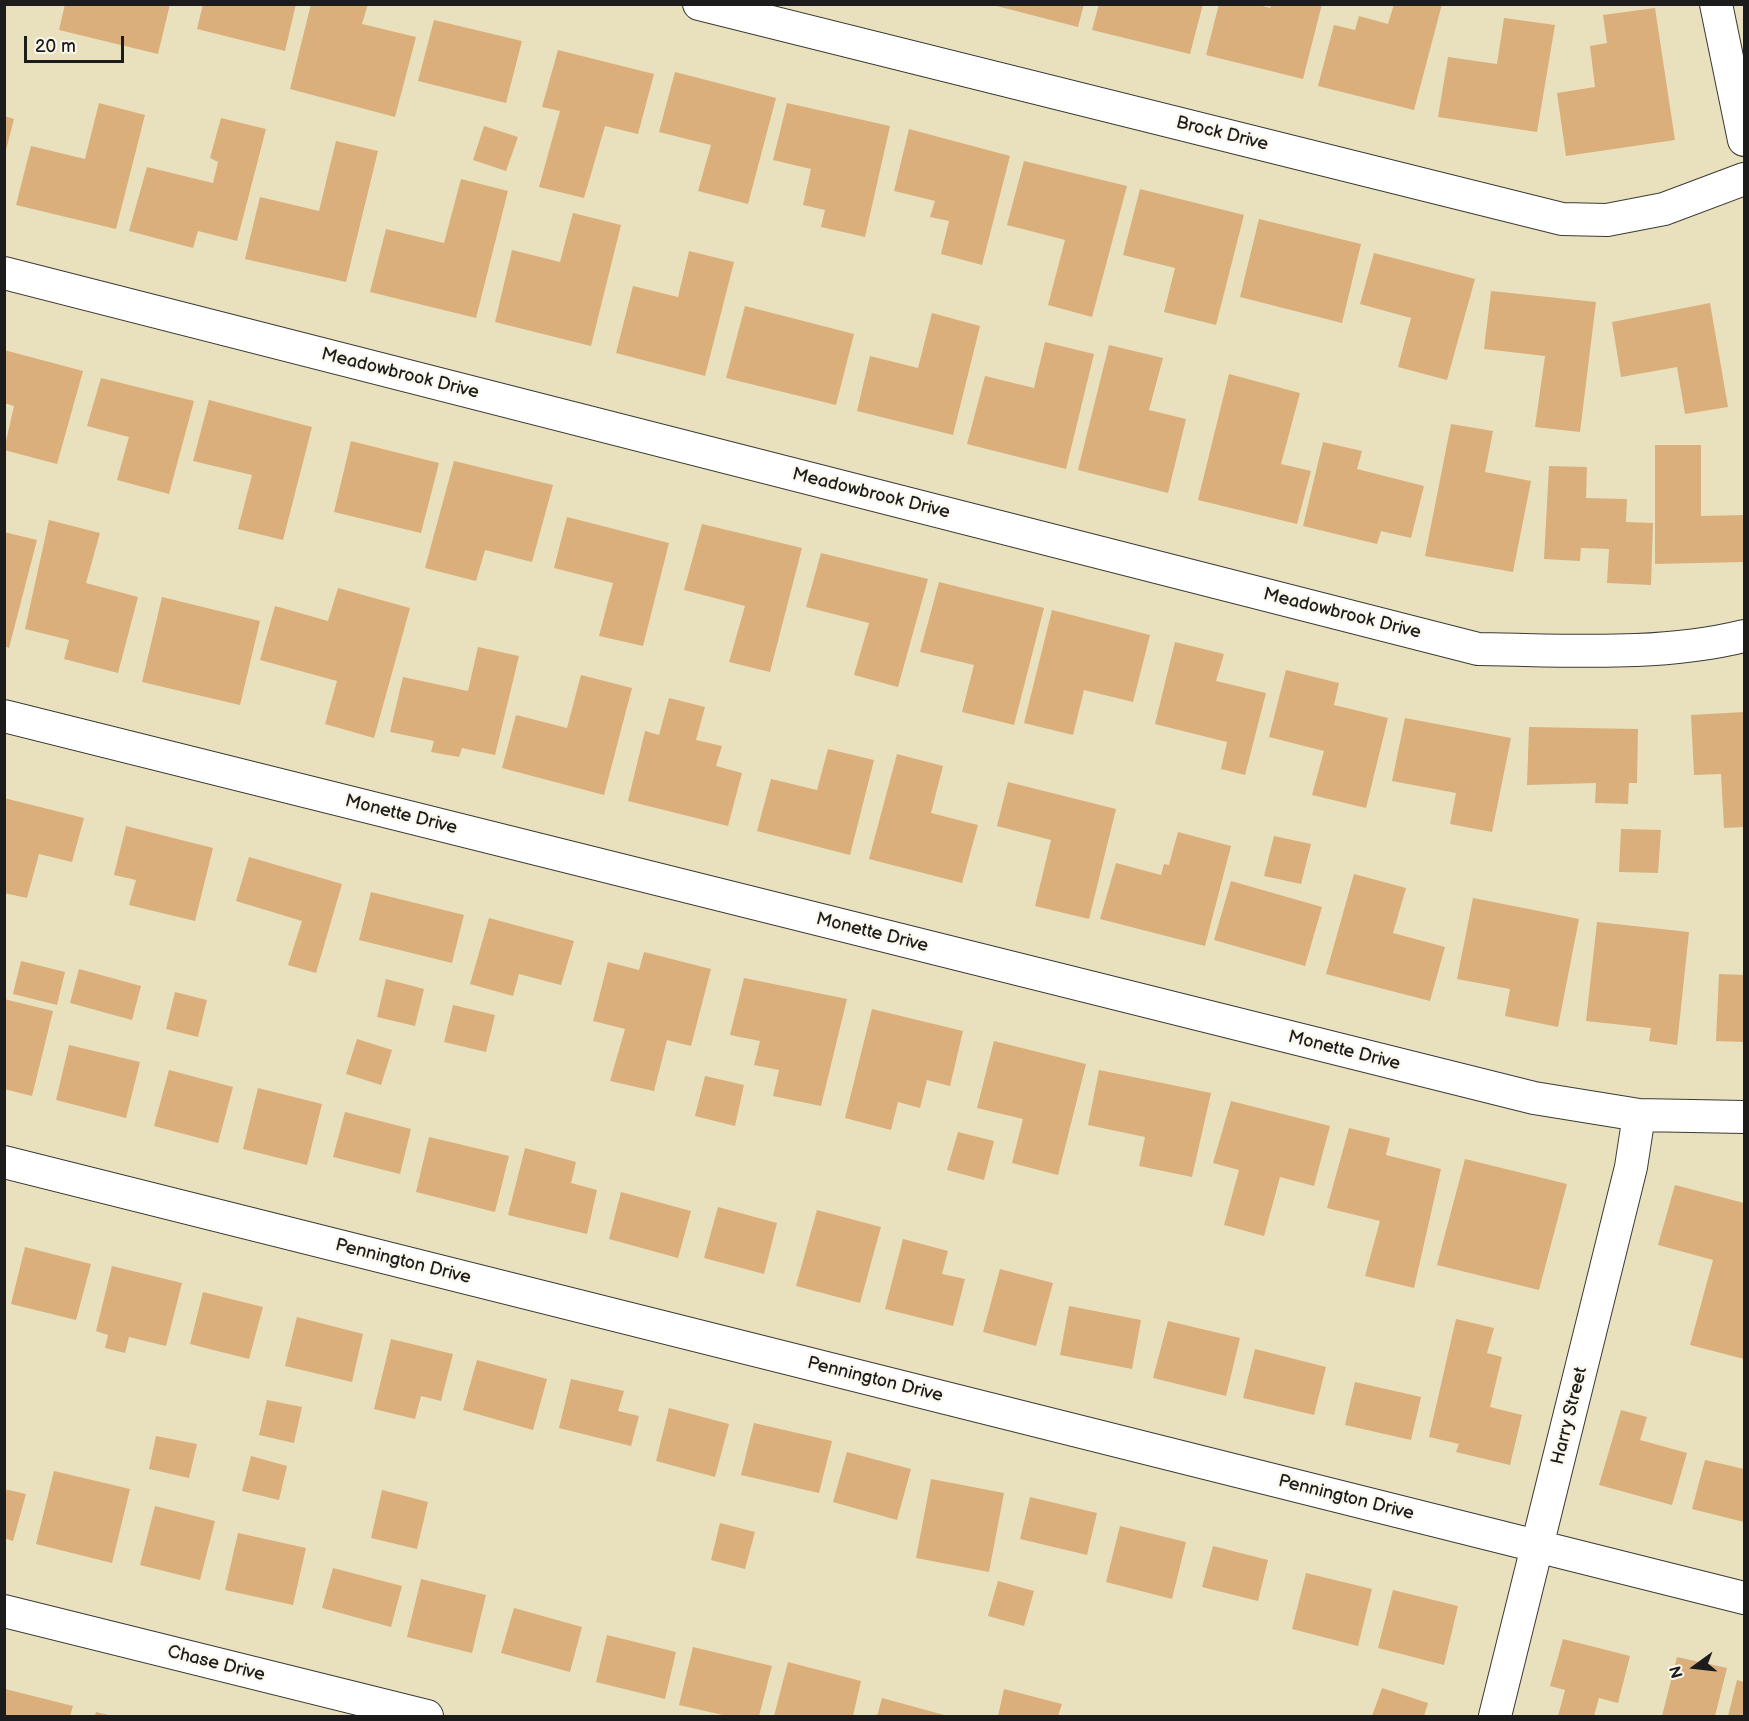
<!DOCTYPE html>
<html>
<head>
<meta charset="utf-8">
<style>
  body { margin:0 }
  #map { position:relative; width:1749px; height:1721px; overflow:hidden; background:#e9e1bd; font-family:"Balsamiq Sans",sans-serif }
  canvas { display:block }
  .frame { position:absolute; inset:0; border:6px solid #1c1c1c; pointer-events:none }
  .north { position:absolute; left:1665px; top:1637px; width:60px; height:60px; -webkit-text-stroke:4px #fbf7ec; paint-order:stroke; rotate:255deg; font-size:16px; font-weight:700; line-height:24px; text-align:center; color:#1c1c1c }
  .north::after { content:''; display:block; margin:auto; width:21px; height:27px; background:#1c1c1c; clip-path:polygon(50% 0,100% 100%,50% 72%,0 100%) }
  .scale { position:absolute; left:24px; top:36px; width:100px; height:27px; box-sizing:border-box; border:3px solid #1c1c1c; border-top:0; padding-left:8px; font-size:18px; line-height:21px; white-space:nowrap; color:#1c1c1c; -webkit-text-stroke:4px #fbf7ec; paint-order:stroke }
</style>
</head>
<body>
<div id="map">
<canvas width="1749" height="1721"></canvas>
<div class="frame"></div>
<div class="north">N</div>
<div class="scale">20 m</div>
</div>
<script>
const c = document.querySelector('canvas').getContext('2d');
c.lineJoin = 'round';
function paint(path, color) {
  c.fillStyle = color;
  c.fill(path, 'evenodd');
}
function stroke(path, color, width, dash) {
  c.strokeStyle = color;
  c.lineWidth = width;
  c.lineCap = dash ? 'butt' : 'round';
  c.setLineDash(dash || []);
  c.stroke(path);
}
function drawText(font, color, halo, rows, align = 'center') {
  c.font = font + ' "Balsamiq Sans",sans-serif';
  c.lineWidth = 4.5;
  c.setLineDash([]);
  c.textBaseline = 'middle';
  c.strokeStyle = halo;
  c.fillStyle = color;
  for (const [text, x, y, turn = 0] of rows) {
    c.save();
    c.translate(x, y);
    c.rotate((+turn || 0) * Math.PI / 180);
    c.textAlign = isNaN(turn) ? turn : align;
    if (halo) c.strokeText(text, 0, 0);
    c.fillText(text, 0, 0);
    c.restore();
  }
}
paint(new Path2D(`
  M65,4H170L158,54L59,30Z
  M203,4H296L285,51L197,29Z
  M311,4H368L362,24L416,37L395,117L290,89Z
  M989,4H1084L1078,27Z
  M1099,4H1203L1190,54L1092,30Z
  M1219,4H1255L1270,8L1272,4H1322L1303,79L1206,55Z
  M1394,4H1442L1414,110L1318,86L1334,25L1355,30L1359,16L1388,24Z
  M1655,8L1675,140L1566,156L1557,93L1595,87L1590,46L1607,43L1603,15Z
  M1504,18L1555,25L1537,132L1438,117L1448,57L1497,64Z
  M434,20L522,41L506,103L418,81Z
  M558,50L654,74L638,134L605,126L584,198L539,187L560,111L542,107Z
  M675,72L776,98L748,204L698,191L711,145L659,132Z
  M99,103L145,115L116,229L16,205L31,146L85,159Z
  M787,103L890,126L865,237L821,227L825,210L803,205L811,169L773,160Z
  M4,116L14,119L5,154H4Z
  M221,118L266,129L237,241L198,231L193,248L129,231L147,167L213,183L218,162L210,158Z
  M484,126L518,137L506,171L473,160Z
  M909,129L1010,156L982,265L941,254L949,221L930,217L935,201L894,191Z
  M336,141L378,151L346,282L245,259L260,197L319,211Z
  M1024,161L1127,186L1092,317L1048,305L1065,240L1007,225Z
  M461,179L508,191L476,318L370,292L386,229L444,243Z
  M1140,189L1244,215L1216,325L1164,312L1175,268L1123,255Z
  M573,213L621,225L591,346L495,322L512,250L560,262Z
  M1259,219L1361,244L1342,323L1240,297Z
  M689,251L734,262L705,376L616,353L633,286L678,297Z
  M1374,253L1475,279L1447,380L1398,367L1411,318L1360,304Z
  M1491,291L1596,302L1580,432L1535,427L1545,356L1484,349Z
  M1710,303L1728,407L1685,414L1677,367L1621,377L1612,322Z
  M745,306L854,334L836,405L726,378Z
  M932,313L980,326L953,435L857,411L870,356L918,368Z
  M1045,342L1094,354L1066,469L967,444L985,376L1034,388Z
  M1109,345L1163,358L1149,410L1186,419L1168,493L1078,470Z
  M4,350L83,371L57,464L4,450L14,406L4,403Z
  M1229,374L1300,393L1281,464L1311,471L1297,524L1198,500Z
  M101,378L194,401L169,494L117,480L129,437L87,426Z
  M209,400L312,427L283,540L238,529L252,475L193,461Z
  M1451,424L1493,431L1485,472L1531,481L1513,572L1425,556Z
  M351,441L439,463L421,533L334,512Z
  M1323,442L1362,451L1357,469L1424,486L1411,538L1381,531L1377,544L1303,526Z
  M1655,445H1701V516L1744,515V562L1655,564Z
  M454,461L553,485L532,562L485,550L476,581L425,568Z
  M1549,466L1587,467L1586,498L1627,499L1626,522L1653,523L1651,585L1607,583L1609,549L1581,548L1580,561L1544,559Z
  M567,517L669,543L643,646L599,636L613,583L554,568Z
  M49,520L100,533L86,583L138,597L118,673L64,659L69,640L25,629Z
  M702,524L802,548L770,672L729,662L745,606L684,590Z
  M4,532L37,540L9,648L4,646Z
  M821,553L928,579L898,687L854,675L869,623L806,607Z
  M939,582L1044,608L1014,725L962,712L974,665L920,652Z
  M338,588L410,608L374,738L325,724L337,681L260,660L275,606L328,621Z
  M162,597L260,621L240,705L142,682Z
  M1052,610L1150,635L1133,702L1084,690L1073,735L1024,723Z
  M1175,642L1224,654L1216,681L1266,693L1245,775L1221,769L1227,742L1155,724Z
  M478,647L519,656L495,755L462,748L459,757L431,752L434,741L390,732L403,677L468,691Z
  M1286,670L1339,683L1334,705L1388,718L1366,808L1312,795L1324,751L1269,737Z
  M581,675L632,688L604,795L502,768L516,715L567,728Z
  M669,698L705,707L696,740L722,746L716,766L742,773L728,826L628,801L645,731L659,735Z
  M1744,712V827L1724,828L1721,774L1694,775L1691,715Z
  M1405,718L1511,738L1492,832L1450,824L1456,793L1392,781Z
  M1529,727L1638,729L1637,783H1629L1628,804L1595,803L1596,783L1527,785Z
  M828,749L874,760L850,855L757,831L771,779L817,790Z
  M897,754L943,766L931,813L978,825L962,883L869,859Z
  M1008,782L1116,809L1089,919L1035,906L1051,840L997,826Z
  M4,798L84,818L72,862L39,854L27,898L4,893Z
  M126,826L213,848L195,921L129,905L136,880L114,875Z
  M1621,829L1661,830L1658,873L1619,872Z
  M1178,832L1231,846L1205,946L1100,919L1116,863L1161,875L1164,864L1169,865Z
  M1274,836L1311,844L1301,884L1264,876Z
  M249,857L342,884L316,973L288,965L302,921L236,901Z
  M1354,874L1406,888L1393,933L1445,947L1430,1001L1326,974Z
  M1231,881L1322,907L1305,966L1214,940Z
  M371,892L464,915L452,963L359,940Z
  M1473,898L1579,919L1558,1027L1505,1016L1510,989L1457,979Z
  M489,918L574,941L561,985L519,974L513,996L470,984Z
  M1597,922L1689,932L1677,1045L1649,1041L1651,1028L1586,1021Z
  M644,952L711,969L691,1046L667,1040L654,1091L610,1081L625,1029L593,1021L608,962L639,970Z
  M21,961L65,972L57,1005L13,994Z
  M79,969L141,986L132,1020L70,1003Z
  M1719,974L1744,975V1042L1716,1041Z
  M744,978L847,999L821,1106L773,1096L779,1070L754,1065L760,1041L730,1035Z
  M386,979L424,989L415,1026L377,1017Z
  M175,992L207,1000L198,1037L166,1029Z
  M4,999L53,1011L32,1096L4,1089Z
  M453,1005L495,1015L486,1052L444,1042Z
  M872,1009L963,1031L950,1086L927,1080L920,1108L898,1102L891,1130L845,1118Z
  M357,1039L392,1050L381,1085L346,1074Z
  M994,1041L1086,1064L1058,1175L1012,1163L1023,1119L977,1108Z
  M69,1045L140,1062L126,1118L56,1100Z
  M169,1070L233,1087L218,1143L154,1126Z
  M1099,1070L1211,1093L1192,1177L1139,1166L1145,1137L1088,1125Z
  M705,1076L744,1085L735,1126L695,1116Z
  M258,1088L322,1104L307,1165L243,1149Z
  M1231,1101L1330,1126L1314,1186L1280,1177L1264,1236L1224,1225L1239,1170L1213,1163Z
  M345,1112L411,1129L400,1174L333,1157Z
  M1349,1128L1390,1138L1386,1155L1441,1169L1414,1288L1365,1276L1380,1221L1327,1208Z
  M958,1132L994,1141L984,1180L947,1170Z
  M429,1137L509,1156L495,1212L416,1192Z
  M525,1148L576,1162L571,1183L597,1190L587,1234L508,1215Z
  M1465,1159L1567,1184L1539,1290L1437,1265Z
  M1675,1185L1744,1203V1359L1690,1345L1713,1260L1658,1245Z
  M621,1192L691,1211L678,1258L609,1239Z
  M718,1207L777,1223L764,1274L704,1258Z
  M817,1210L881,1227L860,1303L796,1286Z
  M903,1239L948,1251L942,1274L965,1279L953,1326L885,1309Z
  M25,1247L91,1264L76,1320L11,1304Z
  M112,1266L182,1283L166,1346L129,1337L125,1353L105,1348L108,1335L96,1331Z
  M1000,1269L1053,1283L1036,1346L983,1332Z
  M203,1292L263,1307L249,1359L190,1344Z
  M1069,1306L1141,1320L1132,1369L1060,1355Z
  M297,1317L363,1334L352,1382L285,1366Z
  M1456,1319L1494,1328L1487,1353L1502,1357L1490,1407L1522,1415L1510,1465L1456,1452L1459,1444L1429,1437Z
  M1168,1321L1240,1338L1226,1396L1153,1378Z
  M391,1339L453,1354L441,1401L421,1396L415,1419L374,1409Z
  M1255,1349L1326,1367L1314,1415L1243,1398Z
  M477,1360L547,1379L533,1430L463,1410Z
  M571,1379L624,1391L618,1411L639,1416L631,1446L559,1428Z
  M1355,1382L1421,1397L1411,1440L1345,1425Z
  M267,1400L302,1407L294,1443L259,1435Z
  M669,1408L729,1424L715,1477L656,1461Z
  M1621,1410L1647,1417L1640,1440L1687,1453L1672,1505L1599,1485Z
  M754,1423L832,1441L819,1493L741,1475Z
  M156,1436L197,1444L189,1478L149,1469Z
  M847,1452L911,1469L897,1520L833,1502Z
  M251,1456L287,1466L279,1500L242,1491Z
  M1705,1460L1744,1469V1522L1692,1509Z
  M54,1471L130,1489L112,1563L36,1544Z
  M931,1479L1004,1493L989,1572L916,1558Z
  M4,1489L26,1494L13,1541L4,1538Z
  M382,1490L428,1502L417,1549L371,1538Z
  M1030,1497L1097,1513L1087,1555L1020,1539Z
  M155,1506L215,1521L200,1580L140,1565Z
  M720,1523L755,1532L745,1569L711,1560Z
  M1120,1526L1186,1542L1172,1599L1106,1582Z
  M238,1533L306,1548L293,1605L225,1590Z
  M1213,1546L1268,1560L1258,1601L1202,1587Z
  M333,1568L402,1586L391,1627L322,1608Z
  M1306,1573L1372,1589L1358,1646L1292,1629Z
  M421,1579L486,1595L472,1653L407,1637Z
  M998,1581L1034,1591L1024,1626L988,1616Z
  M1393,1590L1458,1606L1444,1665L1378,1648Z
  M514,1608L582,1627L570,1672L501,1653Z
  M607,1635L676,1652L665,1699L596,1682Z
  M1563,1639L1630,1656L1618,1703L1599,1698L1594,1716H1558L1565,1690L1550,1686Z
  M693,1647L772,1666L759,1716H727L679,1705Z
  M1677,1657L1727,1668L1715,1716H1662Z
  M788,1662L861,1681L853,1716H774Z
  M1737,1680L1744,1682V1716H1728Z
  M1382,1688L1428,1703L1424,1716H1372Z
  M5,1689L73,1706L70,1716H4Z
  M1004,1689L1062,1704L1058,1716H998Z
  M882,1698L948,1716H877Z
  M96,1712L113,1716H95Z`), '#daaf7c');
const minor = new Path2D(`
  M699,4L1562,219L1607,220L1664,209L1744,179
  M1716,4L1744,140
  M4,273L1478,649C1566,650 1659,657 1744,636
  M4,716L1534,1098L1639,1115L1744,1117
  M4,1162L1744,1598
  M4,1611L427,1716
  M1495,1716L1631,1167L1639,1115`);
stroke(minor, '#3b3a34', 34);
stroke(minor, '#fff', 32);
drawText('18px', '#1c1c1c', '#fbf7ec', [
  ["Brock Drive",1222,134,14],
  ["Meadowbrook Drive",400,374,14],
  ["Meadowbrook Drive",871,494,14],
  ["Meadowbrook Drive",1342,614,14],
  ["Monette Drive",401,815,14],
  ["Monette Drive",872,933,14],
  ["Monette Drive",1344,1051,14],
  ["Pennington Drive",403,1262,14],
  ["Pennington Drive",875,1380,14],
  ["Harry Street",1570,1416,-76],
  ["Pennington Drive",1346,1498,14],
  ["Chase Drive",216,1664,14]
]);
</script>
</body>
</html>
